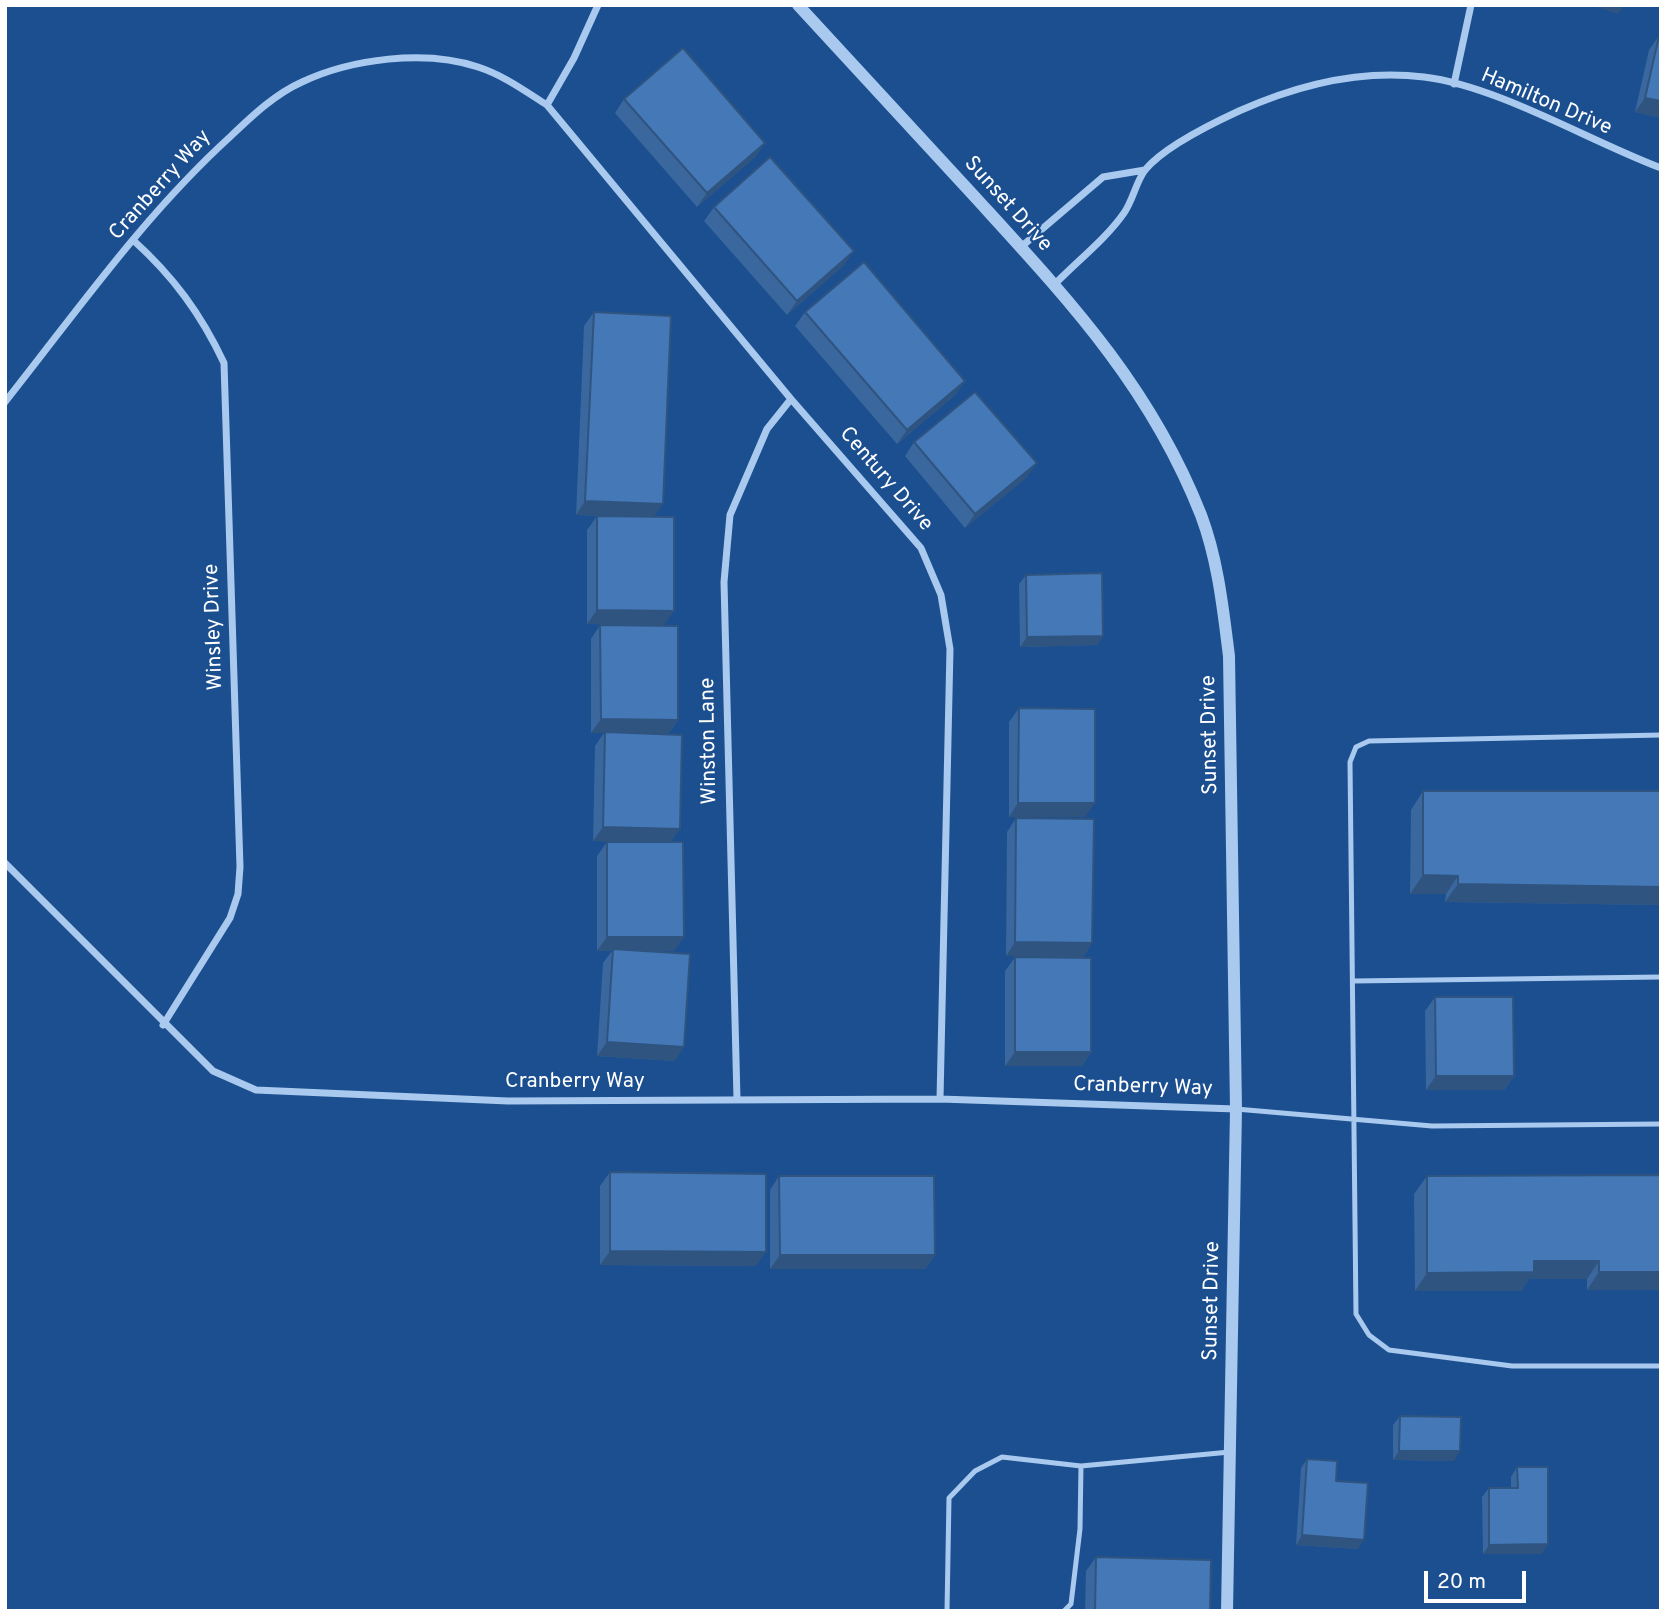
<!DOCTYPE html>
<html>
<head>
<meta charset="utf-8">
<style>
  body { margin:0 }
  #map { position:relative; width:1666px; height:1616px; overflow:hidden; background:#1b4f8f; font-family:Overpass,sans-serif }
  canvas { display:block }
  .frame { position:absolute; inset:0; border:7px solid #fff; pointer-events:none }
  .scale { position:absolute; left:1424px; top:1571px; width:102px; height:32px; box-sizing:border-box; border:4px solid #fff; border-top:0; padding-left:9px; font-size:21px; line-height:24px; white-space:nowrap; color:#fff; -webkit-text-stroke:5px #1b4f8f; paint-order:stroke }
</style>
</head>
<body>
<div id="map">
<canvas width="1666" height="1616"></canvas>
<div class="frame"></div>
<div class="scale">20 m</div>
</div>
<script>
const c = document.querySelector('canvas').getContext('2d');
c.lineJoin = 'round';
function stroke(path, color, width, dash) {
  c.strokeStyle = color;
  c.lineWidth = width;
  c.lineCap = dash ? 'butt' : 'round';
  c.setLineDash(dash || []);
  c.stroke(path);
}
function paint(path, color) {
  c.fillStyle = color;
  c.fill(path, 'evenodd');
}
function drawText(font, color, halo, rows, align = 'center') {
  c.font = font + ' Overpass,sans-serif';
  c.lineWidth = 5;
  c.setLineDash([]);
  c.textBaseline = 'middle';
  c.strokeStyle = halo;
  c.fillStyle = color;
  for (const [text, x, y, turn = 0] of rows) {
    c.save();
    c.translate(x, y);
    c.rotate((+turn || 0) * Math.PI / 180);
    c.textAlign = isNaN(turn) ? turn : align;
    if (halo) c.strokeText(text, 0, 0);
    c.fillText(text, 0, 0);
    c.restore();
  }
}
stroke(new Path2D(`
  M1661,735L1369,741L1356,747L1350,762L1356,1314L1369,1335L1389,1350L1512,1366H1661
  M1353,981L1661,977
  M1236,1109L1432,1126L1661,1124
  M947,1611L949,1498L975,1471L1002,1457L1081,1466L1230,1452
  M1064,1611L1071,1604L1080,1529L1081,1466`), '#a9c9ee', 5);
stroke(new Path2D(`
  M1454,84L1471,5
  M547,105L574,58L598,5
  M133,240C173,276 201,314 224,363L240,867L238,894L230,918L163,1025
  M1021,247L1103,177L1145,170
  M1054,285C1076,262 1106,239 1124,213C1133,200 1136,182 1145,170C1163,148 1213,123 1239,111C1297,85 1360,69 1424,77C1498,86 1589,141 1661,168
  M5,402C77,311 145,214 231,136C252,116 275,94 302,82C351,59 425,49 478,67C503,75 525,91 547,105L791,399L921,548L941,595L950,649L940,1099
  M5,863L213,1071L256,1090L508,1101L940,1099L1236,1109
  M737,1099L724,582L730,515L767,429L791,399`), '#a9c9ee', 7);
stroke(new Path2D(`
  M798,5C857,69 916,133 975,197C1067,298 1150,385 1201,515C1218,560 1223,609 1229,656L1236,1109L1227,1611`), '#a9c9ee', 12);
paint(new Path2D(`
  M1659,36L1661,118L1635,112L1649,50Z
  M624,99L765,143L755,157L697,207L615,113Z
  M714,207L844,265L787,315L704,221Z
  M594,312L654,517L664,625L587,624V530L597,516H613L576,515L584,326Z
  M805,312L965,381L955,395L897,444L795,326Z
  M914,442L1027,477L965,528L905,456Z
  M1026,575L1103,636L1097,645L1020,647L1019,584Z
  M600,625L678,720L668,734L680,829L670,842L674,951H639L675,1061L597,1056L603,963L612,951H597V856L607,842H641L593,841L595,746L604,733H591V639Z
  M1019,708L1085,817H1009V722Z
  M1423,791H1661V905L1445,902L1446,894H1410L1411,810Z
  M1016,818L1092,943L1083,957L1006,956L1007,832Z
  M1015,957L1091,1052L1082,1066H1005V971Z
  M1435,997L1514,1076L1504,1090H1426L1425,1011Z
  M610,1172L756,1266L600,1265V1186Z
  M779,1176L935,1255L925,1269H770V1190Z
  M1427,1176L1661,1290H1587V1279H1529L1521,1291H1415L1414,1194Z
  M1400,1416L1454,1461L1393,1460V1425Z
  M1307,1459L1336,1481L1358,1549L1296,1545L1301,1468Z
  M1517,1467L1542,1554H1483L1482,1497L1489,1488H1511V1477Z
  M1096,1557L1210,1611H1085L1086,1571Z`), '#3a679d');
paint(new Path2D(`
  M1590,5H1624L1618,14Z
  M1645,98L1661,101V118L1635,112Z
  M765,143L755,157L697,207L707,193Z
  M854,251L844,265L787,315L797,301Z
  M965,381L955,395L897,444L907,430Z
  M1037,463L1027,477L965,528L975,514Z
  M585,501L663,504L653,518L576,515Z
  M597,610L674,611L664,625L587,624Z
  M1103,636L1097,645L1020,647L1027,637Z
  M601,719L678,720L668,734L591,733Z
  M1018,803H1095L1085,817H1009Z
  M603,827L680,829L670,843L593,841Z
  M1423,875L1458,876L1446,894H1410Z
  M1458,884L1661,887V905L1445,902Z
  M607,937H684L674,951H597Z
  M1015,942L1092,943L1083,957L1006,956Z
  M607,1042L684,1047L675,1061L597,1056Z
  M1015,1052H1091L1082,1066H1005Z
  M1436,1076H1514L1504,1090H1426Z
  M610,1251L766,1252L756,1266L600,1265Z
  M780,1255H935L925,1269H770Z
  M1534,1261H1599L1587,1279H1529L1521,1291H1415L1427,1273Z
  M1599,1272H1661V1290H1587Z
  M1399,1451H1460L1454,1461L1393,1460Z
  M1302,1535L1364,1540L1358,1549L1296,1545Z
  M1548,1544L1542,1554H1483L1489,1545Z`), '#305480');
const building = new Path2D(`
  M1659,36H1661V101L1645,98Z
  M683,48L765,143L707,193L624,99Z
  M770,157L854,251L797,301L714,207Z
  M864,262L965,381L907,430L805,312Z
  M594,312L671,316L663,504L585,501Z
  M975,392L1037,463L975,514L914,442Z
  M597,516L674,517V611L597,610Z
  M1102,573L1103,636L1027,637L1026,575Z
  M600,625L678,626V720L601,719Z
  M1019,708L1095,709V803H1018Z
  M605,732L682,735L680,829L603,827Z
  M1423,791H1661V887L1458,884V876L1423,875Z
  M1016,818L1094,819L1092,943L1015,942Z
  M607,842H683L684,937H607Z
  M613,949L690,954L684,1047L607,1042Z
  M1015,957L1091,958V1052H1015Z
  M1435,997H1513L1514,1076H1436Z
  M610,1172L766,1174V1252L610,1251Z
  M1661,1175V1272H1599V1261H1534V1272L1427,1273V1176Z
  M779,1176H934L935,1255H780Z
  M1400,1416L1461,1417L1460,1451H1399Z
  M1307,1459L1337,1461L1336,1481L1368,1483L1364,1540L1302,1535Z
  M1517,1467H1548V1544L1489,1545V1488H1518Z
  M1096,1557L1211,1560L1210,1611H1095Z`);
paint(building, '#4478b7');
stroke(building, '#305480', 2);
drawText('21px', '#fff', '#1b4f8f', [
  ["Hamilton Drive",1546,103,23],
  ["Cranberry Way",161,186,-48],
  ["Sunset Drive",1007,205,48],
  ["Century Drive",885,480,49],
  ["Winsley Drive",215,627,-92],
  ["Sunset Drive",1211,735,-91],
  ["Winston Lane",710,741,-91],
  ["Cranberry Way",575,1083],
  ["Cranberry Way",1143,1088,2],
  ["Sunset Drive",1213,1301,-89]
]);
</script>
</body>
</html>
